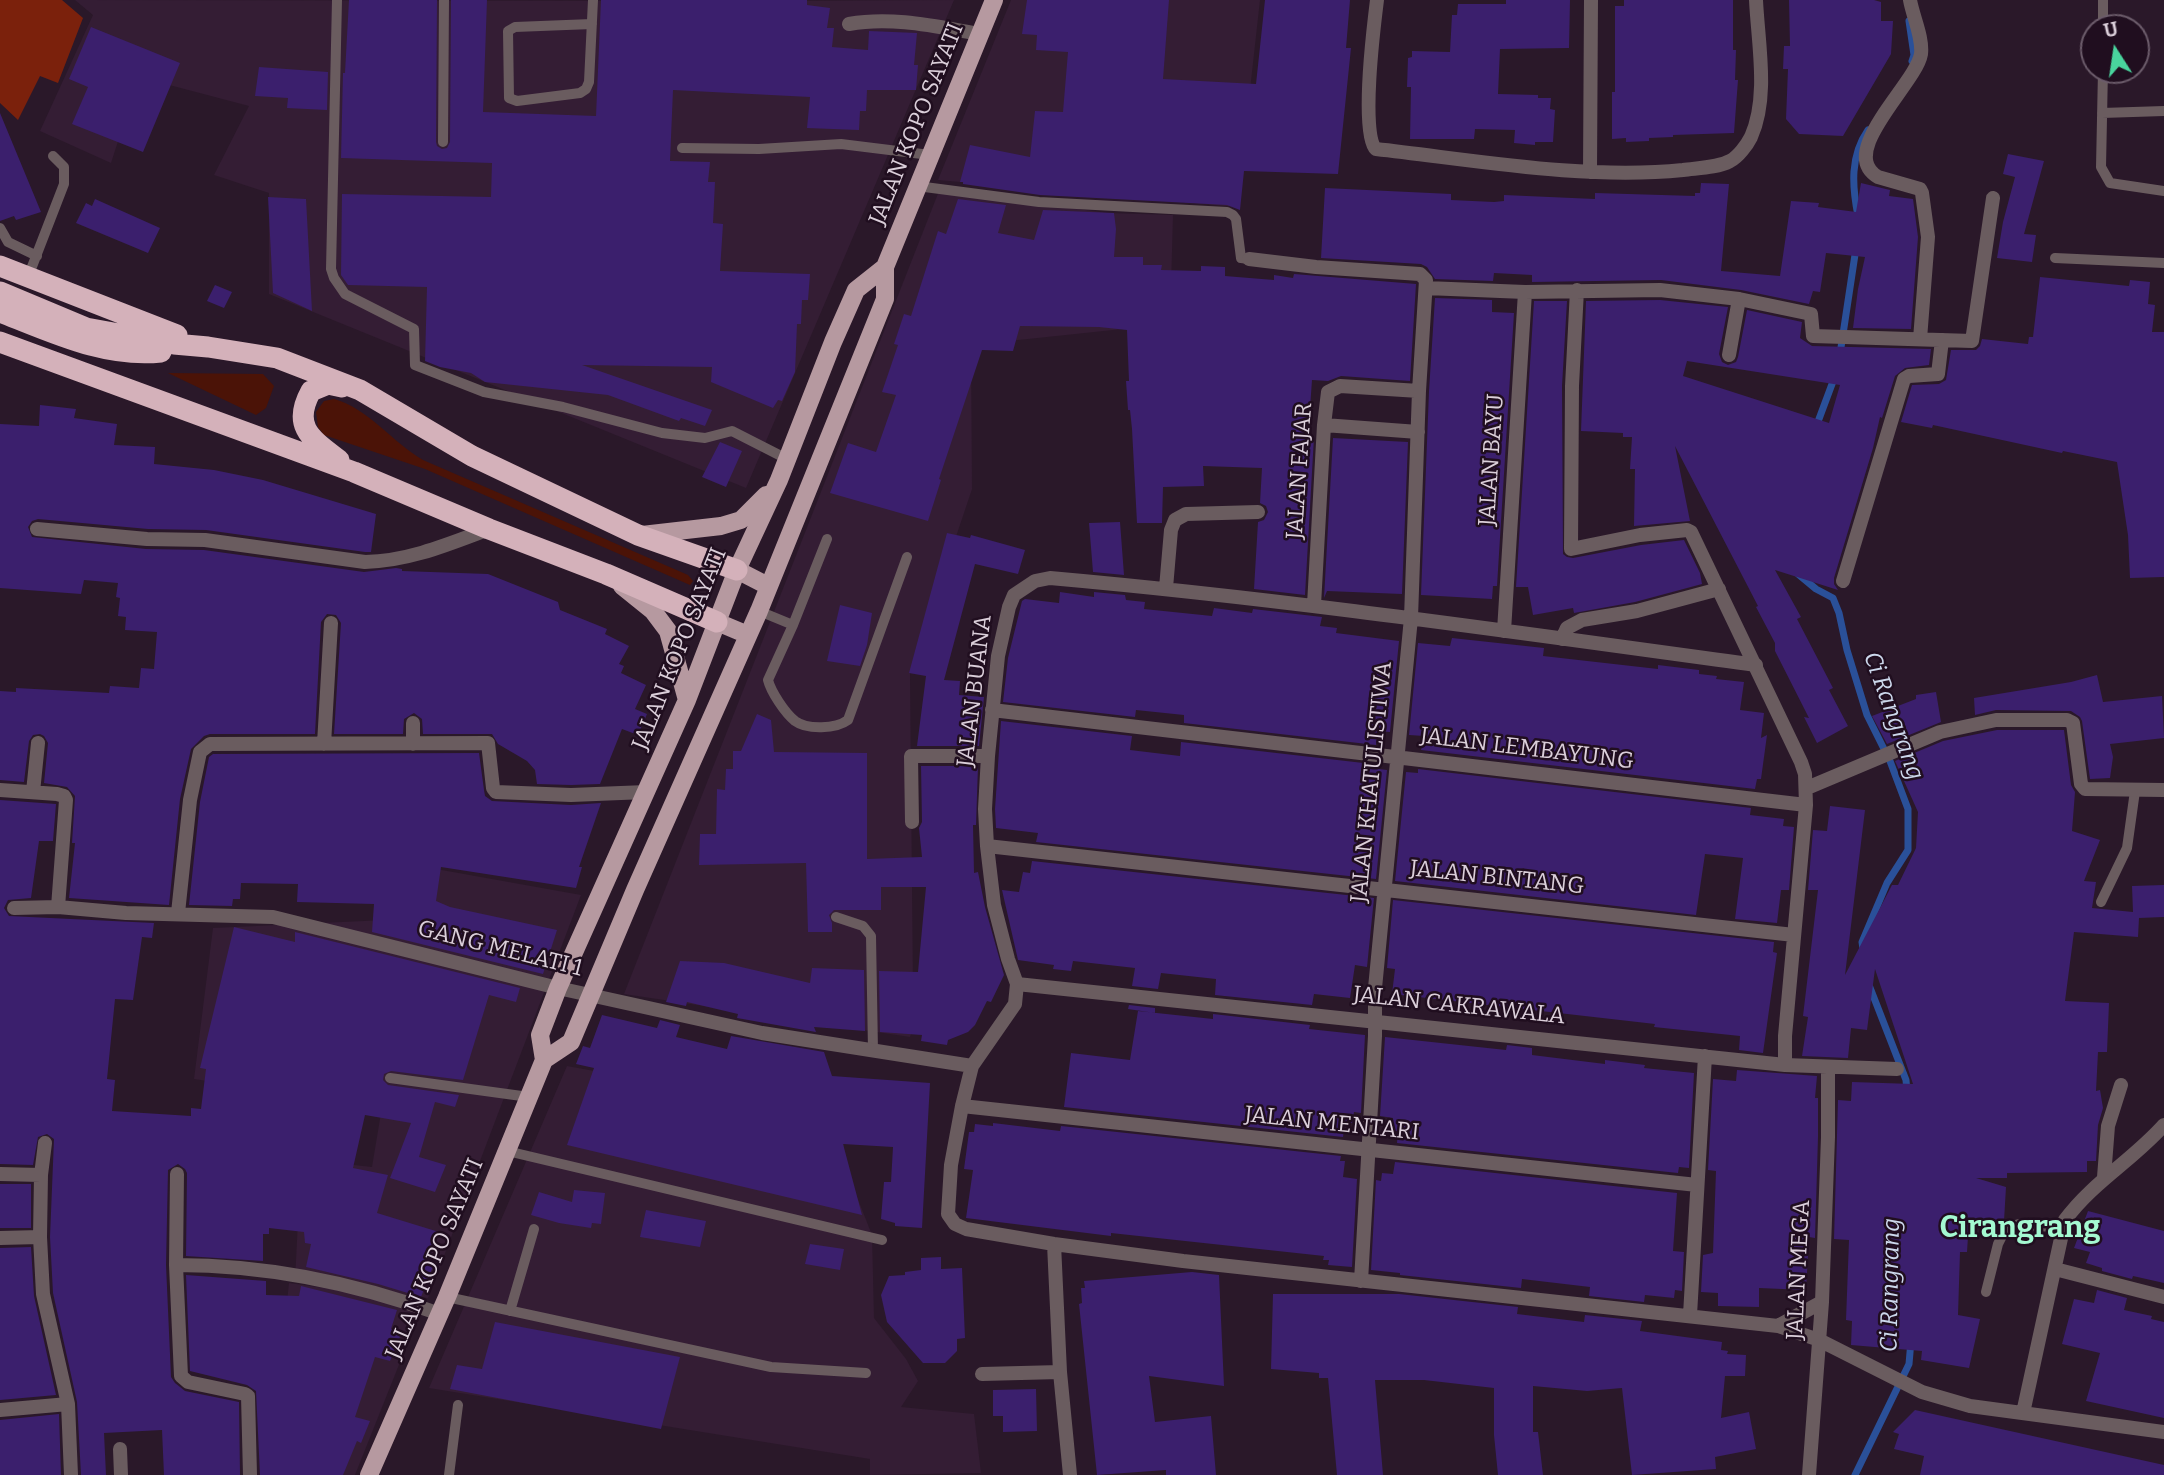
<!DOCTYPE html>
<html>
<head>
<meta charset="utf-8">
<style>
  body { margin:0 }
  #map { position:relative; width:2164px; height:1475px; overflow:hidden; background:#2a1829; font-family:Bitter,serif }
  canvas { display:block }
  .north { position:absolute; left:2080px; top:14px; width:70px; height:70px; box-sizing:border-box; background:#200e1f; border:2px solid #6b5b6a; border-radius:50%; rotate:348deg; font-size:19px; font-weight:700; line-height:28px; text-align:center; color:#dbcfda }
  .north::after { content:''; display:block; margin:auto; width:24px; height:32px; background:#49d49d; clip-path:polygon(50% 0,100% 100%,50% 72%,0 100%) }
</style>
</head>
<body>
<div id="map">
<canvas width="2164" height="1475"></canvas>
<div class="north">U</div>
</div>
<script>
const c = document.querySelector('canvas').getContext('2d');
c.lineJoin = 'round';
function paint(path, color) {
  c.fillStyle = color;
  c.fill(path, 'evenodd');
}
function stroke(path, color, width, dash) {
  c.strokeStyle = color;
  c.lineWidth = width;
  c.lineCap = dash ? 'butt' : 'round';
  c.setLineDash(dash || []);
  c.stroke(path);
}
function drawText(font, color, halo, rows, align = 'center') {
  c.font = font + ' Bitter,serif';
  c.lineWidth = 5;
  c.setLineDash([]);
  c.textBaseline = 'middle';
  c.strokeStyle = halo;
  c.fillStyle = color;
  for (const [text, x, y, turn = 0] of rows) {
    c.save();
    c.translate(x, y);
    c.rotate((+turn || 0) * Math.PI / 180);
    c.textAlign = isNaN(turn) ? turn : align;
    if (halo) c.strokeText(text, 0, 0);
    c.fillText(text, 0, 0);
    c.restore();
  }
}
paint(new Path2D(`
  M75,0L759,1L954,0L746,488L269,294V193L214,175L249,106L139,77L111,163L40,131L93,15Z
  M1011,0H1260L1237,207L938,180Z
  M939,191L1108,213L1173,215L1170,324L971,345L972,489L910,674L913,990H924L910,1037L624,994Z
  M386,860L581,895L428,1298L295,1281L301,1159L372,1167L382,1107L194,1079L213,928L385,920Z
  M567,1066L841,1116L846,1169L872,1235L874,1318L906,1359L918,1381L901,1407L974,1414L981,1473L870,1475V1459L429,1388Z
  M289,1283L424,1302L355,1475H268Z`), '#341d34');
paint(new Path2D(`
  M168,373L263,374L274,386L266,408L256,415Z
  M334,399C368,408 393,443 423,460L688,575L693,581L690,585L425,469L324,435L318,427L316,412L324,401Z`), '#4b1307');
paint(new Path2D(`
  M0,0H62L83,18L58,83L40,76L18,120L0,103Z`), '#7b210c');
stroke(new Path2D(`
  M1909,21L1914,55L1912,61
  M1858,216C1852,186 1850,156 1868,130
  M1840,354L1856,248
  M1816,427L1835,376
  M1798,574L1816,589L1833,598L1839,613L1847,650L1867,715L1890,761L1908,809V850L1887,883L1862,942L1863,949
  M1869,985L1906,1080L1907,1092
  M1855,1475L1909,1364L1911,1341`), '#2a5099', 7);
paint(new Path2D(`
  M349,0H437L436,142L437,146L442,149L447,148L450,142L451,0H487L483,112L596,116L601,0H807V5L830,8L827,28H834L832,47L868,50L869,31L917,33L914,65H918L916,90H867L866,111H860L859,130L807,128L810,97L673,90L670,161L710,162L708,182H715L713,223L723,224L720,271L810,274L808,300H802L801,324H797L795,372L782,401L778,400L773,408L711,382L712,367L582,365L712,410L705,426L681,418L679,421L608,395L485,382L471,373L440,367L425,361L427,287L348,285L341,275L342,194L491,197L492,163L341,158L343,73H345Z
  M1027,0H1169L1163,79L1256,84L1265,0H1350L1346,48H1351L1338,174L1244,171L1240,210L1227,205L1040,195L963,184V182H960L970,145L1030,157L1035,111L1063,112L1068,52L1036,50L1037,35L1022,34Z
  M1506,0H1570L1569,48L1500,49L1498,94L1538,95V98H1551L1550,109L1555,110L1553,142H1535V145L1514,143L1515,130L1475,129L1474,139H1410L1411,87H1407L1408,58L1412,57V51L1450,52L1452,15H1457L1458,4H1506Z
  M1624,0H1733V50H1736L1735,80H1738L1734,133L1673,135V137L1649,138V141L1626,142V138L1612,139V92H1615V6H1624Z
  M1789,0H1874L1881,2V21H1893L1891,54L1843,136L1799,134L1786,119L1788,69H1783L1784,46H1790Z
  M91,27L180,63L143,152L72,124L88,87L69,79Z
  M259,67L328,72L327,110L287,108L288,98L255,96Z
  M0,113L41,212L16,220L14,216L0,221Z
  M2008,154L2044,161L2024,234L2036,235L2032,262L1997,258L2003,222L2015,177L2003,174Z
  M1701,183L1729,184L1721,271L1780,276L1791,201L1819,203L1818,207L1856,212L1861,183L1890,190L1889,196L1913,199L1918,237L1911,329L1853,328L1858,289L1865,257L1826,253L1820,292L1813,291L1809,304L1741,290L1661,280L1532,282V275L1494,273L1493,281L1435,279L1427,267L1421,264L1321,258L1325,188L1451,194V200L1494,202L1504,201V195L1595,199V193L1695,196V193H1700Z
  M268,197L306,199L312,311L273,293Z
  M95,199L160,228L148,253L76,223L86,203L92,206Z
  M958,199L1006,205L998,233L1034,240L1043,210L1114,213L1116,229L1114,257H1143V265H1162L1161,270L1201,271V266L1225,267V276L1274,280V275L1293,278L1294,274L1416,284L1410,381L1341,376L1328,381L1312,380L1308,437H1314L1305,595L1254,589L1258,522L1264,520L1268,512L1266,506L1260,503L1262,468L1203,466L1204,486L1163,487L1162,523H1137L1132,429L1130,410H1128L1126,381H1129L1127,330L1099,327L1020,326L1013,351L982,350L939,479L941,480L928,521L830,493L848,443L876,452L896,395L882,392L898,345L894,344L904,314L911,316L938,231L946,234Z
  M2040,277L2129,286L2130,280L2150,282L2148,304L2155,305L2152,332H2164V577L2130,578L2128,535L2117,462L2063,451L2062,453L1933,425L1932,428L1901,422L1912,385L1939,384L1946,380L1951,350H1976L1980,346L1982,339L2028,344L2029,337H2033Z
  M215,285L232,292L224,308L207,301Z
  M1435,298L1492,300V312L1514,313L1497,586H1493L1492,599L1421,595L1429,391Z
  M1660,300L1728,307L1719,354L1722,362L1728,365L1736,362L1738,357L1747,310L1802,322L1800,338L1812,346L1931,349L1929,365L1905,368L1895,376L1882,418L1880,417L1873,448L1834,578V584L1838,590L1775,570L1801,617L1797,619L1833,688L1829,690L1848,726L1817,743L1804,717L1809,718L1775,651V643L1756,607L1758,606L1675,446L1690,521L1634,526L1635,469H1630L1632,437H1623V433L1581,431L1586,301ZM1687,361L1840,385L1829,423L1683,376Z
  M1534,301H1567L1562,386L1563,554L1567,557L1573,558L1641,545L1684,540L1700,573L1702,584L1635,602L1574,613L1573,608L1533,615L1528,587H1516Z
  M40,405L76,409L74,418L117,424L114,445L155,447L154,464L214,470L263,480L376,514L371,552H365L206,530L148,529L38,519L32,521L28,527L32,537L146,549L204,550L364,572L396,568L402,569V571L488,574L558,602L560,610L607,629L605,634L629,646L619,664L624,666L621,673L646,685L635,709L647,714L638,735L622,729L600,784L571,785L537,784L535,770L527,761L498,744L492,734H423L422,719L414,713L404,719L403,734H334L341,623L336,615L327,614L321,622L315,734H210L204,736L191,749L180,799L169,905L69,898L75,843H72L75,796L67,787L44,783L48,743L44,736L40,734L33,735L29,741L24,782L0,780V691L16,692V688L109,693L110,686L139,688L141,668L154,669L157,632L125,630L126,617L118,616L120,598L116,597L118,583L84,580L81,594L0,588V424L39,426Z
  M1333,438L1408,442L1402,594L1327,591L1324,598Z
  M720,442L742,451L726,487L702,477Z
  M1120,522L1124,575L1093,572L1089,523Z
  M947,533L970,538L971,535L1025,550L1018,574L975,564L944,680L960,681L959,695L984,697L979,746H917L926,676L909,673Z
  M1060,592L1094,597V592L1125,595L1126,600L1145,602L1144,609L1212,616L1214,608L1252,613L1253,609L1322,617L1320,626L1337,628L1336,633L1399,641L1390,732L1378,731L1376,745L1184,723V715L1136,710L1135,717L1003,702L1008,658L1022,601L1025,599L1059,603Z
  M840,605L872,613L867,645L860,666L827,661Z
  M1452,638L1544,648L1543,656L1658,669V665L1699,670V674L1717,676L1716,679L1744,682L1740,710L1764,713L1761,738L1767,735L1761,779H1757L1755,789L1421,750L1424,736L1409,735L1418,643L1450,646Z
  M2097,675L2103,702L2162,696L2164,738L2110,744L2113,757L2110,778L2090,779L2082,721L2080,717L2071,711L1996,710L1975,715L1974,698L2071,682Z
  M1936,692L1941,722L1887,744L1872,716L1916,699V695Z
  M757,714L771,720L774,752L867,753V859L922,857L919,828L922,822L921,766H978L976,825H973L974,873L978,872L985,907L1004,975L991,1002L987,1001L975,1025L968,1032L948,1040L947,1045L921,1041L922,1035L880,1032L879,971L918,972L926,887H881V910H834L829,915L832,923V932H808L806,863L699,865L700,834H716L717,789L725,790L726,769H733V751H741Z
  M1001,721L1132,736L1130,750L1180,756L1181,742L1372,764L1371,768L1387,770L1376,879L1036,842L1038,833L996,828L995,809Z
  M1997,730H2064L2071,785L2075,792L2072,831L2100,840L2084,881L2096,882L2092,908L2133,912L2132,886L2164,885V917L2139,918L2138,937L2074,932L2065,1001L2109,1003L2107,1052H2098L2096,1091L2100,1090L2103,1108L2098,1125L2096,1161H2087V1172L2007,1173V1178H1976L2006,1187L2004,1221H1969L1967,1252H1960L1958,1315L1980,1319L1969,1368L1921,1360L1922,1351L1851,1345L1852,1321L1846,1320L1849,1240L1834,1239L1838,1100L1851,1101L1852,1082L1913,1084L1875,969L1867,1030L1851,1028L1848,1058L1802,1056L1808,1017L1803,1016L1818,890H1808L1813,830L1827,831L1830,806L1865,810L1845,975L1892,885H1898L1916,848L1918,812L1895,761L1943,741Z
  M479,753L484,790L485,796L492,801L571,805L601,803L579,867H582L576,888L441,867L436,901L450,907L557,930L543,974L372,932L374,904L297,902L298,884L241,883L240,899H233L232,906L189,905L200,802L209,757L213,754Z
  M1418,769L1751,808L1750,815L1784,819L1783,826L1794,827L1789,890H1781L1777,923L1735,919L1743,858L1705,854L1696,915L1395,881L1406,772L1418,773Z
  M0,800L56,804L53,841H39L31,898L8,900L4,908L9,916L154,923L152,938L142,937L133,1000L115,999L107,1079L115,1080L112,1111L191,1116V1108L201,1109L206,1069L200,1068L234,927L295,942V932L520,988L516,1002L489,995L463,1080L391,1071L384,1074L383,1080L388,1085L459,1095L455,1107L435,1102L419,1157L446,1165L435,1192L390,1178L411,1123L365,1115L353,1168L388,1175L377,1213L439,1232L428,1262L434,1264L421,1297L378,1284L306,1267L311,1244L305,1243L304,1232L269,1228V1234H263V1261L186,1256L187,1173L185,1169L178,1164L168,1170L166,1265L171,1377L175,1383L185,1391L239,1402L240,1475H164L162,1430L104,1433L106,1475H81L77,1402L53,1293L50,1237L54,1139L47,1134L38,1137L33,1165L0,1164Z
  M1032,861L1374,898L1367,967L1355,965L1350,998L1314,994L1312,1005L1215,995L1216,979L1161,973L1158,989L1132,986L1135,968L1073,961L1071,971L1053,969L1054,965L1018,960L1002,890L1019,892L1023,872L1030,873Z
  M1393,900L1774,942L1773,952L1777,953L1763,1053L1739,1050L1740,1036L1654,1027L1655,1024L1392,994L1395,969L1387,968Z
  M680,961L724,963L810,983L812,968L864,970L865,1031L814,1027L816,1032L737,1018L738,1014L687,1002L686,1006L666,1002Z
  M1129,1005L1155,1008V1013L1128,1009Z
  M1138,1011L1213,1019V1014L1310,1025L1309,1029L1365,1035L1361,1113L1354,1112L1352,1123L1345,1122L1343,1137L1064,1107L1071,1053L1130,1060Z
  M602,1015L657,1028L660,1020L680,1025L676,1037L727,1049L731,1036L824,1052L832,1076L930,1083L922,1228L895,1226V1223L881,1219L884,1182H891L893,1147L843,1144L862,1215L567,1145L594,1068L576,1064L583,1046L590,1048Z
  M1385,1037L1506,1050L1507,1045L1532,1048V1055L1605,1064V1060L1645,1065L1644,1068L1694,1073L1689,1168L1679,1167L1678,1173L1397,1143L1398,1131H1392L1393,1118L1380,1116Z
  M1737,1070L1817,1076L1815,1098H1818V1137L1815,1238L1809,1237L1806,1290L1759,1288V1307L1718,1306V1293L1701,1292L1703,1255L1713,1253L1716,1171L1708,1170L1713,1079L1736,1081Z
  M993,1123L1060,1131L1061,1126L1341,1156L1340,1161H1345L1343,1177L1357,1179L1352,1267L1328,1265L1329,1260H1323L1324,1256L1111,1233V1236L966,1218L973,1170L964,1169L969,1132H974L975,1124L993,1126Z
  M1395,1162L1677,1193L1673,1251L1684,1252L1682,1291L1675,1290L1674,1298L1645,1295L1644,1302L1589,1296L1590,1287L1522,1279L1521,1288L1400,1275V1273L1371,1270L1376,1180L1381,1181L1382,1173L1393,1174Z
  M0,1184H31V1228H0Z
  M574,1190L605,1193L601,1224L592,1223L591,1228L559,1223L531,1215L539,1192L572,1202Z
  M646,1210L706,1221L700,1247L640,1237Z
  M2088,1211L2164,1231V1283L2133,1276L2132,1279L2102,1271V1268L2086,1263L2090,1252L2074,1248Z
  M810,1244L844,1249L840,1270L805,1264Z
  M31,1247L34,1296L56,1395L0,1400V1248Z
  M941,1257V1269L962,1268L965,1338L957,1339V1351L945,1363H923L887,1322L881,1295L889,1276L905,1275V1272L921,1270V1258Z
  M1192,1272L1219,1275L1224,1386L1149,1376L1155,1422L1211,1416L1216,1475H1166V1470L1097,1475L1079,1304L1082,1303L1081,1288H1085L1084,1281Z
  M186,1275L266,1281V1295L299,1296L301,1286L397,1310L391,1329L402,1332L390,1361L375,1357L355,1417L370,1421L361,1443L357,1441L343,1475H260L256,1391L247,1385L190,1371Z
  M2097,1290L2127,1298L2124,1310L2152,1316L2151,1319L2164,1322V1418L2086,1401L2100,1353L2062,1344L2074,1299L2094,1303Z
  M1273,1294H1399L1518,1307L1517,1314L1584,1322L1585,1315L1642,1321L1640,1331L1722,1342L1721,1350L1728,1351L1727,1354L1746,1355L1745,1376H1725L1721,1418L1749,1412L1756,1449L1715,1457L1716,1469L1632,1475L1622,1388L1587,1391L1533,1386V1432H1538L1543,1475H1498L1494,1435V1388L1424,1380H1375L1383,1475H1337L1328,1378H1319V1373L1271,1369Z
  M495,1322L680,1357L661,1429L450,1389L457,1365L482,1369Z
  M1036,1389L1037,1431L1003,1432V1416H993V1390Z
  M1915,1410L2164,1465V1475H1920L1924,1456L1894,1449L1899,1434L1893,1432Z
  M59,1414L61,1475H0V1420Z`), '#3b1f6d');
stroke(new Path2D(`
  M337,0L331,269L334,278L345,294L414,329L415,365L484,392L563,407L662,433L705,438L732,431L787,459
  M592,24L515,27L508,31L509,98L517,101L580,93L586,89L589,82L593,0
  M2103,28V0
  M2103,70L2101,167L2110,183L2164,191
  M2102,113L2164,111
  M443,142L444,0
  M682,148L759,149L841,144L930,155
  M917,186L1039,202L1227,212L1233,215L1236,219L1241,258L1249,259
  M0,228L8,242L37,256
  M2055,258L2164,263
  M28,277L64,184V167L53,156
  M827,539L793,625L768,680C771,692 785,713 795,721C807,730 836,729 848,720L907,557
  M759,611L793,625
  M2101,902L2127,848L2135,791
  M836,917L863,926L871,936L873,1051
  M390,1078L529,1097
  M507,1151L882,1240
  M1986,1292L1998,1244L2006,1228L2019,1224L2062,1228
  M447,1297L771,1367L866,1373
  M510,1311L534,1229
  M449,1475L458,1405`), '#6a5c5f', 10);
stroke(new Path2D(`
  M1377,0C1374,24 1360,135 1376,149C1475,160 1584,180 1683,170C1697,168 1717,168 1730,161C1738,157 1747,145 1751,137C1769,97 1758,43 1756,0
  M1910,0C1913,17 1923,37 1921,54C1916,84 1836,152 1878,177L1920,189L1922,193L1928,237L1920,339
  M849,24C893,16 938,27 980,34
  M1590,172L1591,0
  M1249,259L1316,267L1420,274L1426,280L1419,391L1411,618L1375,988V1036L1361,1281
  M1426,288L1525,292L1660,290L1739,299L1811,314L1813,336L1972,341L1993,198
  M1577,290L1572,386L1571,549L1640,535L1687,530L1691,532L1801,762L1805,774L1806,805L1785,1036V1065
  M1729,355L1739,299
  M1324,425L1418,432
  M37,529L147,539L205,540L365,562C409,561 449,544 489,529
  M1843,581L1904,379L1909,376L1938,374L1942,340
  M1166,588L1171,530L1175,520L1186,514L1258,512
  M1314,605L1324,425L1328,392L1340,386L1419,391
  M1504,631L1525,292
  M1562,639L1567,628L1582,620L1637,611L1719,589
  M1756,665C1521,633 1287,599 1050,578L1035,581L1014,595L1009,607L998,656L988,756L985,809L987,846L994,905L1008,959L1017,984L1015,1004L972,1066L962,1106L951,1165L948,1214L955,1224L966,1229L1054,1244L1183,1261L1778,1326L1819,1340L1922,1392L1970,1406L2164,1432
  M992,710L1806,805
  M324,744L331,623
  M413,744V723
  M1807,788L1940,732L1996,720H2067L2073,723L2081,784L2085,789L2164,790
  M0,790L57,794L64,796L66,800L58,907
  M33,792L38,743
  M912,822L911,756H988
  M987,846L1794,935
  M14,908L58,907L126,913L273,917L558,988L762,1033L972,1066
  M178,913L190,800L200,752L210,744L488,743L493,788L496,792L571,795L646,792
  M1017,984L1785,1065L1897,1069
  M962,1106L1697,1185
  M45,1143L41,1175L40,1237L43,1294L68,1404L71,1475
  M0,1174L41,1175
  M177,1174L176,1265L181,1376L188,1382L245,1394L248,1396L250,1475
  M2104,1177L2108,1126L2121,1085
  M0,1238L40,1237
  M1054,1244L1060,1372L1070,1475
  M176,1265C267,1265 355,1283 440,1314
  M2055,1269L2164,1297
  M1690,1315L1705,1056
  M1778,1326L1822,1302
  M982,1374L1060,1372
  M0,1410L68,1404
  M2023,1413L2065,1220C2093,1182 2133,1160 2164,1125
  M120,1449L121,1475
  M1809,1475L1822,1302L1828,1137V1068`), '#6a5c5f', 14);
stroke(new Path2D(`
  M642,535L721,526L741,520L766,495
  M737,570L768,586
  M622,586L653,611L668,631L687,700
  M717,622L748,635
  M544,1060L571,1042L635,890L759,611L885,299V267L994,0
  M369,1475L447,1297L544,1060L540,1035L558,988L687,700L737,570L779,480L833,342L856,290L885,267`), '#b699a0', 18);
stroke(new Path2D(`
  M0,266L177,335
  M0,292L86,328L174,344L208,347L277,358L360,390L472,456L638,535L737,570
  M0,312C52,332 104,358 161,352
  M0,342L354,472L489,529L606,574L717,622
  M339,460C312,439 291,427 311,391L328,384L342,387`), '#d4b1ba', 21);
drawText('23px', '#dbcfda', '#200e1f', [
  ["JALAN KOPO SAYATI",917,124,-68],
  ["JALAN BAYU",1492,460,-86],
  ["JALAN FAJAR",1300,471,-86],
  ["JALAN KOPO SAYATI",680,649,-68],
  ["JALAN BUANA",975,691,-83],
  ["JALAN LEMBAYUNG",1527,749,7],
  ["JALAN KHATULISTIWA",1372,782,-84],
  ["JALAN BINTANG",1497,878,6],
  ["GANG MELATI 1",500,949,14],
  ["JALAN CAKRAWALA",1459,1006,6],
  ["JALAN MENTARI",1332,1124,6],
  ["JALAN KOPO SAYATI",435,1259,-67],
  ["JALAN MEGA",1799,1270,-87]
]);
drawText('italic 24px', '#ccd8ec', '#200e1f', [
  ["Ci Rangrang",1893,716,70],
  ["Ci Rangrang",1891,1285,-89]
]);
drawText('bold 30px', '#a4f9d1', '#200e1f', [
  ["Cirangrang",2020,1229]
]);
</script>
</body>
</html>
